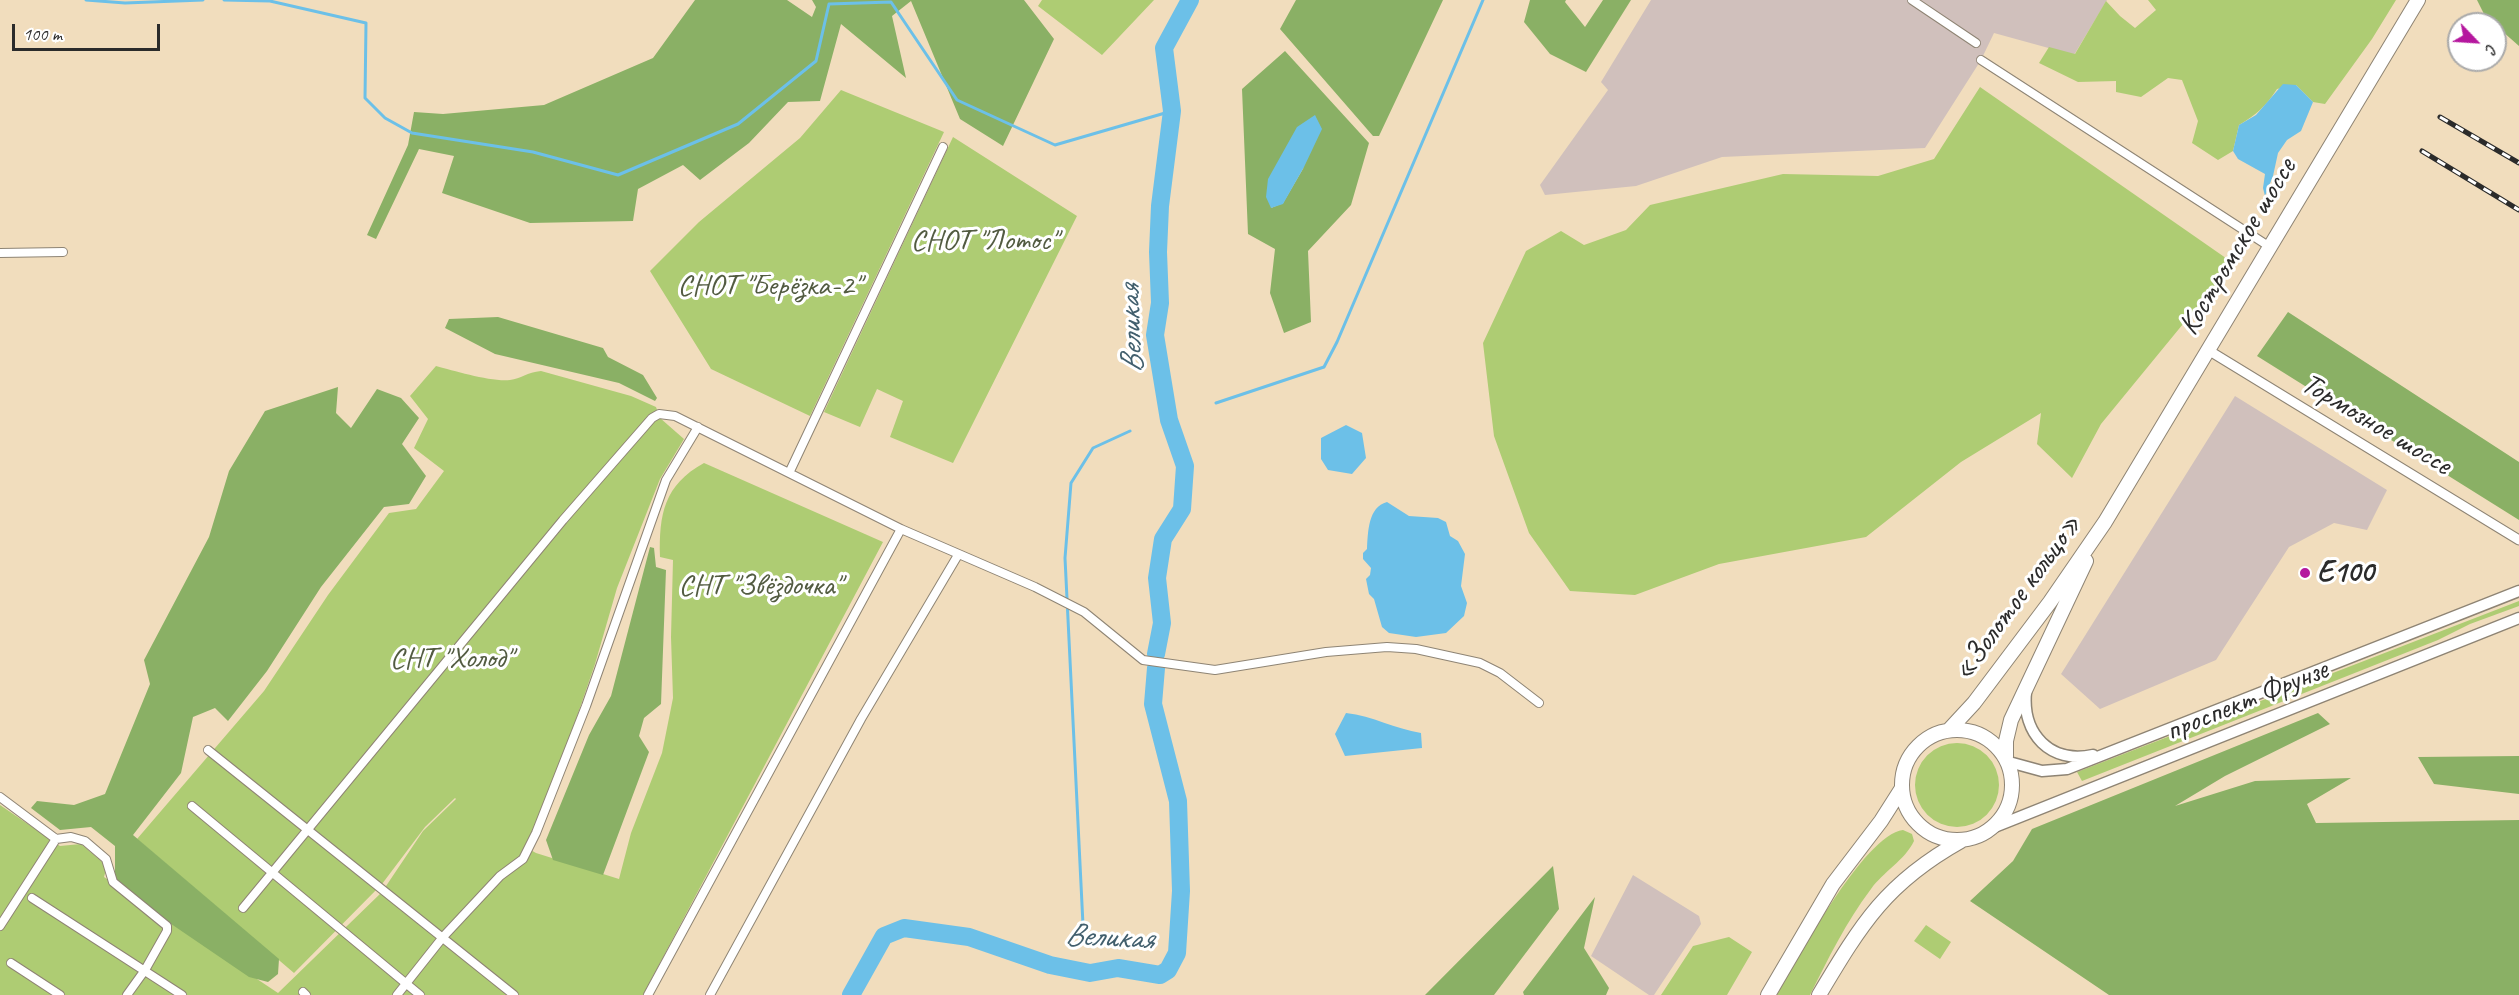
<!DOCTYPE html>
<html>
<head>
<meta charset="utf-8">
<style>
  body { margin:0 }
  #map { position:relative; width:2519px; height:995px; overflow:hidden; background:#f1ddbd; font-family:Caveat,sans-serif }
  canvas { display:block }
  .north { position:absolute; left:2447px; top:12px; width:60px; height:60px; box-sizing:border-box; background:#fff; border:2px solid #aaa; border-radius:50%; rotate:115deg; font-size:16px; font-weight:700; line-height:24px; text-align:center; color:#2b2b2b }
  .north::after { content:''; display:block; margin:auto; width:21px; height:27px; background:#b5179e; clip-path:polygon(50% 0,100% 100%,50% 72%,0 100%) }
  .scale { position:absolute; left:12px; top:24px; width:148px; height:27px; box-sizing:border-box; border:3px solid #2b2b2b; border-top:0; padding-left:8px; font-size:18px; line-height:21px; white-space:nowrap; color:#2b2b2b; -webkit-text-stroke:4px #fff; paint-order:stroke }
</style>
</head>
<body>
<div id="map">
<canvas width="2519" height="995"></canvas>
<div class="north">С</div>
<div class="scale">100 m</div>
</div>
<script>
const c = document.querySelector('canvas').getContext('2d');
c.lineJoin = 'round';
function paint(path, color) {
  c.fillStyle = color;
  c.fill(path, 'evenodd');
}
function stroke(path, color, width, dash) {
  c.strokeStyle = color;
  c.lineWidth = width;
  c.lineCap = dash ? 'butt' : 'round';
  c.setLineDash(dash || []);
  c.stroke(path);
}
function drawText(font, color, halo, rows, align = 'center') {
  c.font = font + ' Caveat,sans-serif';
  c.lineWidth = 6;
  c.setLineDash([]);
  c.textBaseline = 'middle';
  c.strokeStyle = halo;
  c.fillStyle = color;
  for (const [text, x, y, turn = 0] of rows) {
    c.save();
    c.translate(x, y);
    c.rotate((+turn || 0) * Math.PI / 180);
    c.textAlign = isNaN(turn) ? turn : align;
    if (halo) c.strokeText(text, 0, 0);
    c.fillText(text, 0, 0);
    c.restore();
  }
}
paint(new Path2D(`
  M1651,0H2107L2074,55L1994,33L1981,60L1925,148L1722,157L1636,186L1545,195L1540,185L1608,90L1601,82Z
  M2235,396L2387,490L2367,530L2334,523L2289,547L2216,660L2100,709L2061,674Z
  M1633,875L1699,916L1701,924L1654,995H1649L1591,956Z`), '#d0c0bc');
paint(new Path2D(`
  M1042,0H1154L1102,55L1038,6Z
  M2148,0H2396L2372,39L2325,104L2313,102L2296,85L2277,89C2266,106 2256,115 2239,125L2233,151L2218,160L2192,143L2198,121L2182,80L2168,78L2141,97L2116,92V81L2078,82L2039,63L2049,47L2075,54L2106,1L2120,16L2135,28L2156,10Z
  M1980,87L2233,263L2101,424L2072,478L2037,444L2041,413L1961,462L1866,537L1719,564L1635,595L1570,591L1529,533L1494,436L1483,343L1526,251L1561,231L1584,245L1626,230L1650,205L1783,174L1878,176L1934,159Z
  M841,90L944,132L810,416L711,369L650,271L699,222L800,138Z
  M953,137L1077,216L953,463L890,437L903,401L877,389L860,427L824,412Z
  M436,366C455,371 491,382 510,380C521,379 527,372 541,371L631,396L656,407L660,418L684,439L660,479L617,588L595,664L551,792L527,848L536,853L619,879L631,833L662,753L673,698L671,637L673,560L660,557C659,514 664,485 704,463L883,542L643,995H0V805L60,846L81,844L107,866L104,877L278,993L382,892L423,831L456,799L455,798L425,827L382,884L294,973L137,839L264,691L328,595L389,513L416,509L444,471L414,448L428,419L410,396Z
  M2519,601V606L2470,624L2438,640L2082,781L2077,772Z
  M1915 785a42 42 0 1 1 84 0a42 42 0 1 1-84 0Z
  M1903,830L1912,834L1914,841C1905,860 1883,872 1871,889C1846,922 1828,959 1810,995H1777C1797,959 1864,835 1903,830Z
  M1926,925L1951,942L1940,959L1914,941Z
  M1729,937L1752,952L1727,995H1661L1693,946Z`), '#aecc73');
paint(new Path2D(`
  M695,0H787L812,17L816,7L812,0H1024L1054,39L1003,146L960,119L911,1L892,16L906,78L841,24L820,101L788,102L749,143L700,180L683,165L638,189L633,221L530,223L442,193L454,156L419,149L376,239L367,235L408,145L414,112L443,114L544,105L653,58Z
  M1296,0H1443L1379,136H1373L1280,29Z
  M1530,0H1566L1565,2L1585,27L1603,0H1631L1586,72L1550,54L1524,22Z
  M2477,0H2519V46L2485,16Z
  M1285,51L1369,143L1351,205L1308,251L1311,322L1284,333L1270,293L1275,249L1248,234L1242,89ZM1304,167L1283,203L1271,208Z
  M2288,312L2519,462V520L2257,356Z
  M498,317L603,348L608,357L643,375L657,398L655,401L619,383L495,354L445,328L449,319Z
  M338,387L336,413L351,428L377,389L401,398L419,418L402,444L426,476L409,504L384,507L321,587L267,671L228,721L215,708L193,717L181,773L133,835L279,959L278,974L268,982L249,977L158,915L115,878V846L91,827L60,830L31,808L37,801L74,805L105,794L150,684L144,660L209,537L229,471L265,411Z
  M650,547L654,548L656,567L666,570L661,704L644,718L639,736L649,752L603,875L553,860L546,840L589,735L611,696Z
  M2318,713L2330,724L2225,776L2175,806L2255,781L2351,778L2307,804L2316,823L2519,820V995H2109L1970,901L2013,861L2032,829Z
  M2519,756V794L2434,784L2418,757Z
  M1553,866L1559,909L1494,995H1425Z
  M1595,897L1584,948L1609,988L1606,995H1524L1523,992Z`), '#8ab065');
paint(new Path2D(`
  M2283,84L2296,85L2313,102L2301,131L2287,140L2278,153L2273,176L2265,196L2263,188L2265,174L2238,159L2233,151L2239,125L2256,115Z
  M1315,115L1322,129L1304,167L1283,204L1271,208L1266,197L1268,179L1297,127Z
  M1346,425L1362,433L1366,458L1352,474L1328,470L1321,459V438Z
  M1387,502L1409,516L1438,518L1446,522L1450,536L1458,541L1465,554L1461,586L1467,603L1464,616L1446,633L1416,637L1389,633L1382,627L1374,599L1369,594L1366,579L1370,575L1371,568L1363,559V553L1367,549C1368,532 1368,507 1387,502Z
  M1346,713C1373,716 1395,729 1421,733L1422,748L1345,756L1335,734Z`), '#6cc0e8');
stroke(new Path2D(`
  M86,0L125,3L203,0
  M224,0L270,1L366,23L365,98L385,118L412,133L533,152L618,175L738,124L816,61L829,4L891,2L957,100L1055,145L1172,111
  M1216,403L1324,367L1337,342L1483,0
  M1083,925L1065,558L1071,483L1093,448L1130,431`), '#6cc0e8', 3);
stroke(new Path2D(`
  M1156,654L1162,623L1157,578L1163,539L1182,509L1185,466L1169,420L1155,335L1160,303L1158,252L1160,206L1172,111L1164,48L1190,0
  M851,995L884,936L904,928L969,937L1050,965L1090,973L1118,968L1160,975L1168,970L1177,953L1181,891L1178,801L1153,704L1156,668`), '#6cc0e8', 18);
const minor = new Path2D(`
  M1912,0L1976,43
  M1981,60L2270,247
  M0,253L63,252
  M790,471L943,147
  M208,750L514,995
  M0,797L56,839L71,837L85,841L106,859L113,882L167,926V931L145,970L127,995
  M192,806L420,995
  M32,898L182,995
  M243,908L563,520L652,418L659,414L675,416L901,529L1035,587L1084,612L1143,660L1215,670L1326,652L1387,647L1416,649L1480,663L1500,673L1539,703
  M0,926L56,839
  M11,963L60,995
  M303,992L306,995
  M397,995L443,937L500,876L523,859L536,833L586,706L666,480L698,427
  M648,995L901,529
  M710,995L861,719L958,555`);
const tertiary = new Path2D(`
  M2208,350L2519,540`);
const secondary = new Path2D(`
  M2026,692C2022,734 2050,764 2093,755
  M2009,762L2042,771L2067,769L2519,591
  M1992,828L2519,618`);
const trunk = new Path2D(`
  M1902 785a55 55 0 1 1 110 0a55 55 0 1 1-110 0Z
  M1949,730L1974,703L2050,602L2105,522L2418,0
  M2006,757V741L2011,720L2086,561
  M1768,995L1833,884L1881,821L1902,788
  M1819,995C1862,923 1886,883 1961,841`);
stroke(minor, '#8e8474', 10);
stroke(tertiary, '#8e8474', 11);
stroke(secondary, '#8e8474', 13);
stroke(trunk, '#8e8474', 16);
stroke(minor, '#fff', 8);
stroke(tertiary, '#fff', 9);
stroke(secondary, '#fff', 10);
stroke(trunk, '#fff', 14);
const rail = new Path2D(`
  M2440,117L2519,163
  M2422,151L2519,210`);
stroke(rail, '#2b2b2b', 5);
stroke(rail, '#fff', 3, [9]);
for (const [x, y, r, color] of [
  [2305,573,6,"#b5179e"]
]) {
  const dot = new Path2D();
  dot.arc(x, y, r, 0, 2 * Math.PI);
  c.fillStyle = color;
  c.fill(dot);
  stroke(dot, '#fff', 2);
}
drawText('30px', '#525b41', '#fff', [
  ["СНОТ \"Лотос\"",984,241],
  ["СНОТ \"Берёзка-2\"",769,286],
  ["СНТ \"Звёздочка\"",760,586],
  ["СНТ \"Холод\"",451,659]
]);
drawText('30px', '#2b2b2b', '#fff', [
  ["Костромское шоссе",2238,247,-59],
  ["Тормозное шоссе",2376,425,31],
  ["«Золотое кольцо»",2018,598,-54],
  ["проспект Фрунзе",2247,701,-22]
]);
drawText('bold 30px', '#2b2b2b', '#fff', [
  ["E100",2317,573]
], 'left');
drawText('italic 32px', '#425f6d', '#fff', [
  ["Великая",1132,329,-92],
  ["Великая",1109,938,3]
]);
</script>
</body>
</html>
